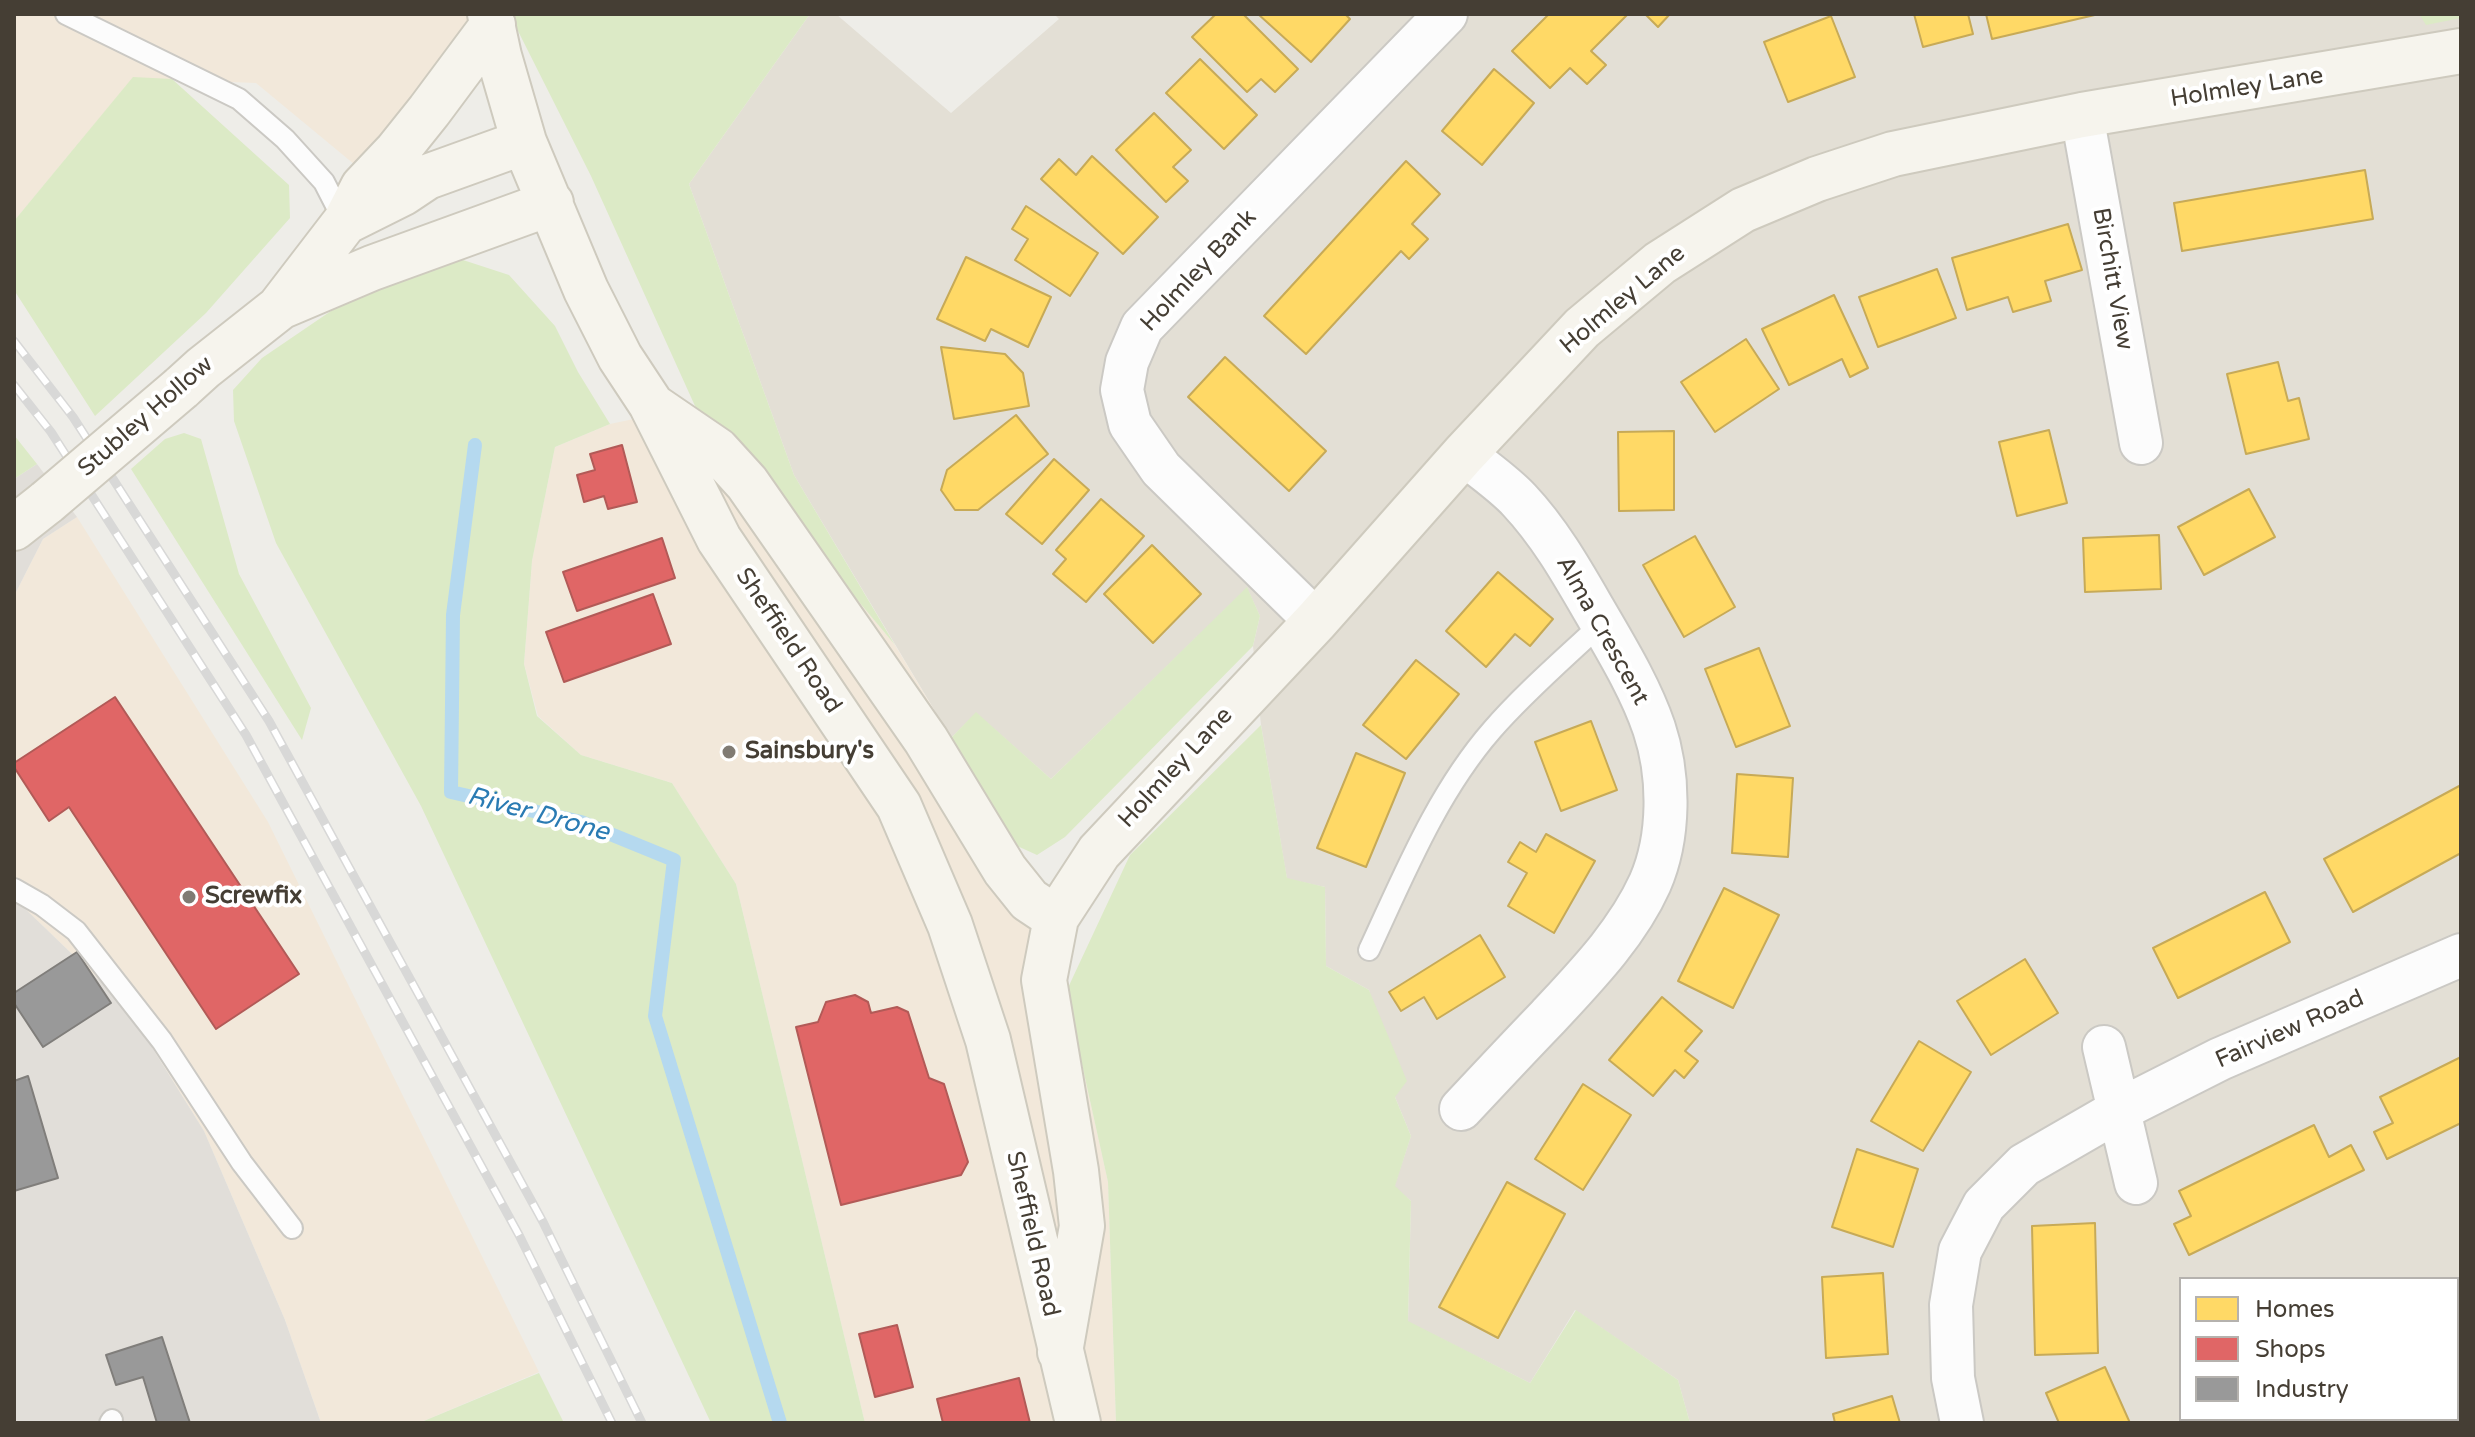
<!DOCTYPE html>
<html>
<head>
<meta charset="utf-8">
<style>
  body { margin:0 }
  #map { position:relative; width:2475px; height:1437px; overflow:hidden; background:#eeede8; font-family:"Varela Round",sans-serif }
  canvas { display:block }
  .frame { position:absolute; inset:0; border:16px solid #453e34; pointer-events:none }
  .legend { position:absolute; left:2179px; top:1277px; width:280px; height:144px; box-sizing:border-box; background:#fff; border:2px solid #b5b2ae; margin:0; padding:10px 14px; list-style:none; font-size:24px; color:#453e34 }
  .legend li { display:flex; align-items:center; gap:16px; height:40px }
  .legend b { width:40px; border:2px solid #b5b2ae }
</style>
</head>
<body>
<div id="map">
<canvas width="2475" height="1437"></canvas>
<div class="frame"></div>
<ul class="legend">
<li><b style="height:22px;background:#ffd966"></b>Homes</li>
<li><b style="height:22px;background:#e06666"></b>Shops</li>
<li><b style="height:22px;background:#999"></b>Industry</li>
</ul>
</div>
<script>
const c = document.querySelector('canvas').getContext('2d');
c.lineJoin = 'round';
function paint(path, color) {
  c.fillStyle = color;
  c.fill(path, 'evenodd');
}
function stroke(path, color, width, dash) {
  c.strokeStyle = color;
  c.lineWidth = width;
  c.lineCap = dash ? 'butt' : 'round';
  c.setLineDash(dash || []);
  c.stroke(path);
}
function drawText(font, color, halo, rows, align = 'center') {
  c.font = font + ' "Varela Round",sans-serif';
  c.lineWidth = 8;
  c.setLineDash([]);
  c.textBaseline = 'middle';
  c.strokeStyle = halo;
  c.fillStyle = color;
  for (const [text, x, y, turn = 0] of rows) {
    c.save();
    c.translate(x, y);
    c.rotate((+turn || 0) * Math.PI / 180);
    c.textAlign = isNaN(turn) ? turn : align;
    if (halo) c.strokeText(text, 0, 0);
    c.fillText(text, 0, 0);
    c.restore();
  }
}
paint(new Path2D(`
  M810,14H836L951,113L1059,19L1054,14H2461V1423H1690L1678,1380L1575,1310L1530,1383L1408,1322L1411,1201L1394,1187L1411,1136L1395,1097L1369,990L1326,966L1325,887L1287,879L1261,725L1253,646L1260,616L1247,588L1051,779L976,713L951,738L794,475L689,184ZM2181,1279H2457V1419H2181Z`), '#e3dfd5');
paint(new Path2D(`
  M14,14H513L516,27L366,174L256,83L133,78L15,220Z
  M695,406L895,645L951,738L1066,992L1108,1182L1116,1423H865L736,884L672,783L581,755L538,716L524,664L532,561L555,447L610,424Z
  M77,517L268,822L539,1372L419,1423H321L285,1320L204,1131L127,1007L14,898V596L43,539Z`), '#f2e8da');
paint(new Path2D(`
  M37,464L77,517L43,539L14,596V479Z
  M14,898L127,1007L204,1131L285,1320L321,1423H14Z`), '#e1ded9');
paint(new Path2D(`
  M513,14H810L689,184L794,475L895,645L695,406L591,176L516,27Z
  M2419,14H2461V18L2426,25Z
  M133,77L172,79L289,185L290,218L206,313L95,416L14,290V221Z
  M463,260L509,275L555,326L578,372L610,424L555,447L532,561L524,664L537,716L581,755L672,783L736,884L865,1423H711L421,806L276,543L234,421L233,390L262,358L353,296L429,266Z
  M184,433L201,439L239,574L311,708L302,740L131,469L165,439Z
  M14,435L37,464L14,479Z
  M1247,587L1260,616L1253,646L1065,837L1037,855L1015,845L951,738L976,712L1051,779Z
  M1261,725L1287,878L1325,887L1326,966L1369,990L1407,1081L1395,1097L1411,1136L1395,1186L1411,1201L1408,1321L1530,1383L1576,1310L1678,1380L1690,1423H1116L1108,1182L1066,992L1130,855Z
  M539,1373L564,1423H419Z`), '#dceac6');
const homes = new Path2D(`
  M1216,14H1243L1298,69L1275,92L1261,79L1247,92L1192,37Z
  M1258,14H1345L1350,19L1311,62Z
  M1549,14H1628L1591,51L1606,65L1587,84L1570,68L1550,88L1512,51Z
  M1645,14H1670L1658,27Z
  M1914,14H1968L1973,34L1923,47Z
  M1986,14H2099L1992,39Z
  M1831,16L1855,77L1788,102L1764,42Z
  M1200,59L1257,115L1224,149L1166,93Z
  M1494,69L1534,103L1482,165L1442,131Z
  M1154,113L1191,150L1173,167L1188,181L1166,202L1116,150Z
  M1092,156L1158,217L1123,254L1041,179L1059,159L1076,175Z
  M1406,161L1440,194L1412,224L1428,239L1409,259L1401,251L1306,354L1264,316Z
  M2365,170L2373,219L2182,251L2174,203Z
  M1026,206L1098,253L1070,296L1015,260L1028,239L1012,229Z
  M2068,224L2082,270L2045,281L2051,301L2013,312L2008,297L1967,310L1952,258Z
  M966,257L1051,297L1028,347L991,329L985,341L937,319Z
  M1937,269L1956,318L1878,347L1859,297Z
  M1834,295L1868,368L1850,377L1842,359L1789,385L1762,329Z
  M1746,339L1779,389L1715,432L1681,382Z
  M941,347L1005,354L1023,373L1029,406L954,419Z
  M1225,357L1326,451L1289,491L1188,397Z
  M2278,362L2288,401L2299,398L2309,439L2246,454L2227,374Z
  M1016,415L1048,454L978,510H955L941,490L947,470Z
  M2049,430L2067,503L2017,516L1999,442Z
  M1674,431V510L1619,511L1618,432Z
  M1054,459L1089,490L1042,544L1006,514Z
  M2249,489L2275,537L2204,575L2178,527Z
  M1101,499L1144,536L1086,602L1053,574L1066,559L1056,550Z
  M2159,535L2161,589L2085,592L2083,538Z
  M1695,536L1735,607L1684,637L1643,565Z
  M1152,545L1201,594L1153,643L1104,594Z
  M1498,572L1553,619L1530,646L1515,634L1486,667L1446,631Z
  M1759,648L1790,726L1736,747L1705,669Z
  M1416,660L1459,694L1406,759L1363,725Z
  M1591,721L1617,790L1561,811L1535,742Z
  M1356,753L1405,773L1366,867L1317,848Z
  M1737,774L1793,778L1788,857L1732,853Z
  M2461,785V853L2353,912L2324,859Z
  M1546,834L1595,861L1554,933L1508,906L1527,873L1508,862L1520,842L1536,852Z
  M1724,888L1779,915L1733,1008L1678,981Z
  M2265,892L2290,942L2178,998L2153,948Z
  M1480,935L1505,977L1437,1019L1424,997L1401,1011L1389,992Z
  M2025,959L2058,1013L1991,1055L1957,1001Z
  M1662,997L1702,1031L1685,1051L1698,1061L1684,1078L1675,1070L1653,1096L1609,1060Z
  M1919,1041L1971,1072L1923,1151L1871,1121Z
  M2461,1057V1123L2387,1159L2374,1132L2393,1123L2380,1097Z
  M1583,1084L1631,1115L1583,1190L1535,1159Z
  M2314,1125L2329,1157L2351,1145L2364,1170L2189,1255L2174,1224L2191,1216L2179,1191Z
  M1857,1149L1918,1169L1893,1247L1832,1227Z
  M1507,1182L1565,1214L1498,1338L1439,1307Z
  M2095,1223L2098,1353L2035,1355L2032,1226Z
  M1883,1273L1888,1354L1826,1358L1822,1277Z
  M2105,1367L2130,1423H2059L2046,1393Z
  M2461,1367V1411L2457,1389V1368Z
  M1892,1396L1900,1423H1835L1833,1414Z
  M2251,1419H2391V1423H2252Z`);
paint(homes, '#ffd966');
stroke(homes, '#c7aa57', 2);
const shops = new Path2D(`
  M622,445L637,502L608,509L604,496L584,502L577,475L595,470L590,454Z
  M662,538L675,578L577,611L563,572Z
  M653,594L671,644L564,682L546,632Z
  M115,697L299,974L216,1029L69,807L49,821L14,767V763Z
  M855,995L868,1002L871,1013L897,1007L908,1012L929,1078L944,1084L968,1162L961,1175L841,1205L796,1027L818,1022L826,1002Z
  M897,1325L913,1387L875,1397L859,1334Z
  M1019,1378L1030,1423H943L937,1399Z`);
paint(shops, '#e06666');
stroke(shops, '#b25a57', 2);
const industry = new Path2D(`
  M77,952L111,1003L43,1047L14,1003V993Z
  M28,1076L58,1178L14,1191V1081Z
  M162,1337L190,1423H157L143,1377L116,1385L106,1355Z`);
paint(industry, '#999');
stroke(industry, '#807e7b', 2);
stroke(new Path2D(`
  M475,445L453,615L451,792L581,822L674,860L655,1016L780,1423`), '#b5d9ef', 14);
const service = new Path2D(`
  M66,14L239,99L285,139L324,182L344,221
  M14,889L42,905L76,931L162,1041L242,1163L292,1228
  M1369,950C1404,875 1437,793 1492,730C1525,692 1565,658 1602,623
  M110,1423L112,1420`);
const minor = new Path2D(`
  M2082,115L2141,443
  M1316,621L1161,469L1130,424L1122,390L1127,362L1142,327L1446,14
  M2104,1047L2136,1183
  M1461,1109C1490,1078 1519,1047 1548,1017C1586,976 1627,934 1650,883C1670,837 1670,776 1654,728C1640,687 1616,648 1594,610C1572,572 1550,533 1519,500C1503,483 1482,469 1464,454
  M1962,1423L1953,1378L1951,1305L1960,1251L1984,1205L2024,1165L2121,1109L2220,1059L2461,955`);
const secondary = new Path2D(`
  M490,14L499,56L524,142L586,290L620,357L651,404L719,539L899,806L950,925L988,1040L1078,1423
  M345,222L403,193L427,177L524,142
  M280,307L372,268L551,203
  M181,388L203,368L279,308L345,222L363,187L397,151L429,111L493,25
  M654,407L717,450L747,483L926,740L1005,870L1029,900L1056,918
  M14,528L47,502
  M1060,1352L1082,1226L1076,1171L1044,980L1056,918L1099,852L1316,621L1464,454L1582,328L1660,263L1743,210L1817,179L1893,154L2082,115L2461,51`);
stroke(service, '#cbc9c4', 24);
stroke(minor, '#cbc9c4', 46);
stroke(secondary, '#cecabe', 48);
stroke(service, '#fcfcfc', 20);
stroke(minor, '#fcfcfc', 42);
stroke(secondary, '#f6f4ed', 44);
const rail = new Path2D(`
  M14,341L73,417L269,721L543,1222L642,1423
  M14,385L51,432L246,735L519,1235L612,1423`);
stroke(rail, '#d8d8d7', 9);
stroke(rail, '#fff', 6, [18]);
const secondaryBridge = new Path2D(`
  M47,502L181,388`);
stroke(secondaryBridge, '#cecabe', 48, []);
stroke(secondaryBridge, '#f6f4ed', 44);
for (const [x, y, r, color] of [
  [729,752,8,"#807b73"],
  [189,897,8,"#807b73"]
]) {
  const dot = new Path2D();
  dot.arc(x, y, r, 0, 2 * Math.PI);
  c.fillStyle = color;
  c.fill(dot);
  stroke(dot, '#fff', 3);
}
drawText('24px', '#453e34', '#fff', [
  ["Holmley Lane",2247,88,-9],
  ["Holmley Bank",1199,271,-47],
  ["Birchitt View",2112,279,80],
  ["Holmley Lane",1623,300,-40],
  ["Stubley Hollow",146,417,-41],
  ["Alma Crescent",1602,631,61],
  ["Sheffield Road",788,641,56],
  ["Holmley Lane",1176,768,-47],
  ["Fairview Road",2290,1030,-24],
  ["Sheffield Road",1032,1234,77]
]);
drawText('bold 24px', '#453e34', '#fff', [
  ["Sainsbury's",745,752],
  ["Screwfix",205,897]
], 'left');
drawText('italic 26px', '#2a7bb3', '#fff', [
  ["River Drone",538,815,15]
]);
</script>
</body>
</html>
